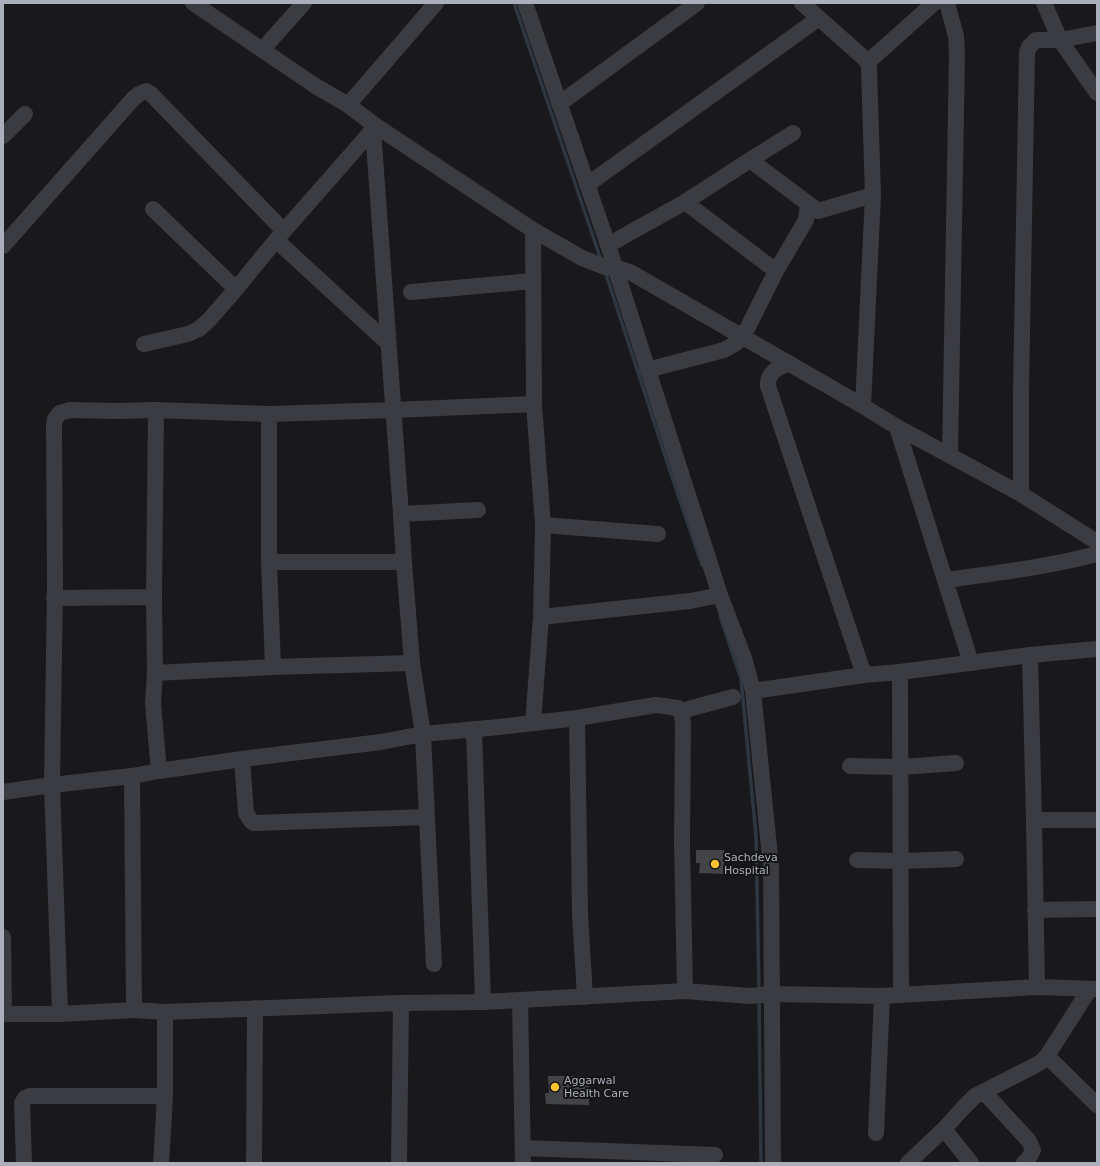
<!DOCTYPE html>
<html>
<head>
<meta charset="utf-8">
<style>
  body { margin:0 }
  #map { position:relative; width:1100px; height:1166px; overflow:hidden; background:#19191b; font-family:"DejaVu Sans",sans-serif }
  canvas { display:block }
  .frame { position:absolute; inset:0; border:4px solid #aaafbb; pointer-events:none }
</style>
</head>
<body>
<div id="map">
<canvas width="1100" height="1166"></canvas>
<div class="frame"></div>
</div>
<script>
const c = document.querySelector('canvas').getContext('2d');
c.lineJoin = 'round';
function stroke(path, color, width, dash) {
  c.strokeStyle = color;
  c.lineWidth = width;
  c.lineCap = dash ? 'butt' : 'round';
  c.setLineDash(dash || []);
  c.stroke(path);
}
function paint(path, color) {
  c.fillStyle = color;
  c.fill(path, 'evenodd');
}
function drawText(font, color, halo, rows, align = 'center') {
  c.font = font + ' "DejaVu Sans",sans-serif';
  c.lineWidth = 4;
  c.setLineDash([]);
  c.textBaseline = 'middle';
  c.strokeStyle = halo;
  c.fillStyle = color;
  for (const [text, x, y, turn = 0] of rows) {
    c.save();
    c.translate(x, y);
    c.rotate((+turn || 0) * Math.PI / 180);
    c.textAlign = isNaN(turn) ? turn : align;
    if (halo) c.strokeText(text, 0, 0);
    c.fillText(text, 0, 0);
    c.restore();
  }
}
stroke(new Path2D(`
  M514,3L601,260
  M605,271L673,480L702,565
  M720,616L741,679L756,836L759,992
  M759,1000L761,1163`), '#2e3740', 3.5);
paint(new Path2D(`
  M696,850H724V874L699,873L700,863H696Z
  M548,1076H589V1105L546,1104L545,1093H549Z`), '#434448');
stroke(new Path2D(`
  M193,3L314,85L348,105L376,126L533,230L582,258L605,267L621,269L630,272L863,406L897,427L1021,494L1097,542
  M525,3L608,245L720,595L744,658L753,691L771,866L773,1163
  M802,3L865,59L868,62L869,69L873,195L863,406
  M947,3L956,36L957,54L950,455
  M1044,3L1060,40L1097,93
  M262,50L304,3
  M868,62L934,3
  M559,104L697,3
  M348,105L436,3
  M373,130L401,514L404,562L412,663L423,734L434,964
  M3,136L25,114
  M750,160L818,211L873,195
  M587,185L819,18
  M685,202L776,271
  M153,209L236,289
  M533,230L534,404L543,525L541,617L533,723
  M276,240L388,343
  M608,245L685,202L750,160L793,133
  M3,246L133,99L139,94L146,91L151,94L284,231
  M411,292L533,281
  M144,344L188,334L199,329L209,320L236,289L276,240L376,126
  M789,363C778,368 767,372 768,386L864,675
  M647,370L724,350L735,344L743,337L776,271L806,220L808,204
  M156,410L154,597L155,673L153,703L159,771
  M269,414V562L273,667
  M897,427L971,663
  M1021,494V391L1027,52L1029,47L1036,40H1060L1097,33
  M401,514L478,510
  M543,525L658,534
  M269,562H404
  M946,580C997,573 1047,567 1097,554
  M54,598L154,597
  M541,617L690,601L720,595
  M1030,655L1034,820L1037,987
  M900,672L901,994
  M155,673L273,667L412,663
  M753,691L864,675L900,672L1030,655L1097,649
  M681,711L733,697
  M577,718L580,913L585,997
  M474,729L483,1002
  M242,759L246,813L251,821L254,823L427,817
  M850,766L901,767L956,763
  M132,776L134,1010
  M3,792L52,785L132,776L159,771L242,759L381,742L423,734L499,727L577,718L656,705L678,708L682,714L683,725L682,843L685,991
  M1034,820H1097
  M857,860L901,861L956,859
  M1035,910L1097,909
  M3,937L4,1014
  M520,1000L523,1163
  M3,1014H60L134,1010L165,1012L401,1003L483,1002L685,991L750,996L772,994L882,996L1037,987L1097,989
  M60,1014L52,785L55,587L54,426L55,419L58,415L60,413L70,410L117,411L156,410L269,414L394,410L534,404
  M1047,1056L1097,1105
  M984,1092L1029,1141L1033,1150L1029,1158L1024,1163
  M944,1129L971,1163
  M876,1133L882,996
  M523,1148L715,1155
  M24,1163L22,1103L25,1098L30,1096H165
  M161,1163L165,1096V1012
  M254,1163L255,1008
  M399,1163L401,1003
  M908,1163L944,1129L963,1108L975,1096L1032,1067L1041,1062L1047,1056L1089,990`), '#3b3c42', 16);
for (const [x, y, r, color] of [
  [715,864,5,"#fbc330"],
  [555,1087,5,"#fbc330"]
]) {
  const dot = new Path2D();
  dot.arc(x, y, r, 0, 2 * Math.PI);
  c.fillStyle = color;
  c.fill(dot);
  stroke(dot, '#141416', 1.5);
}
drawText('11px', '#aaafbb', '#141416', [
  ["Sachdeva",724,858],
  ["Hospital",724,871],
  ["Aggarwal",564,1081],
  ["Health Care",564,1094]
], 'left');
</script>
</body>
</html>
